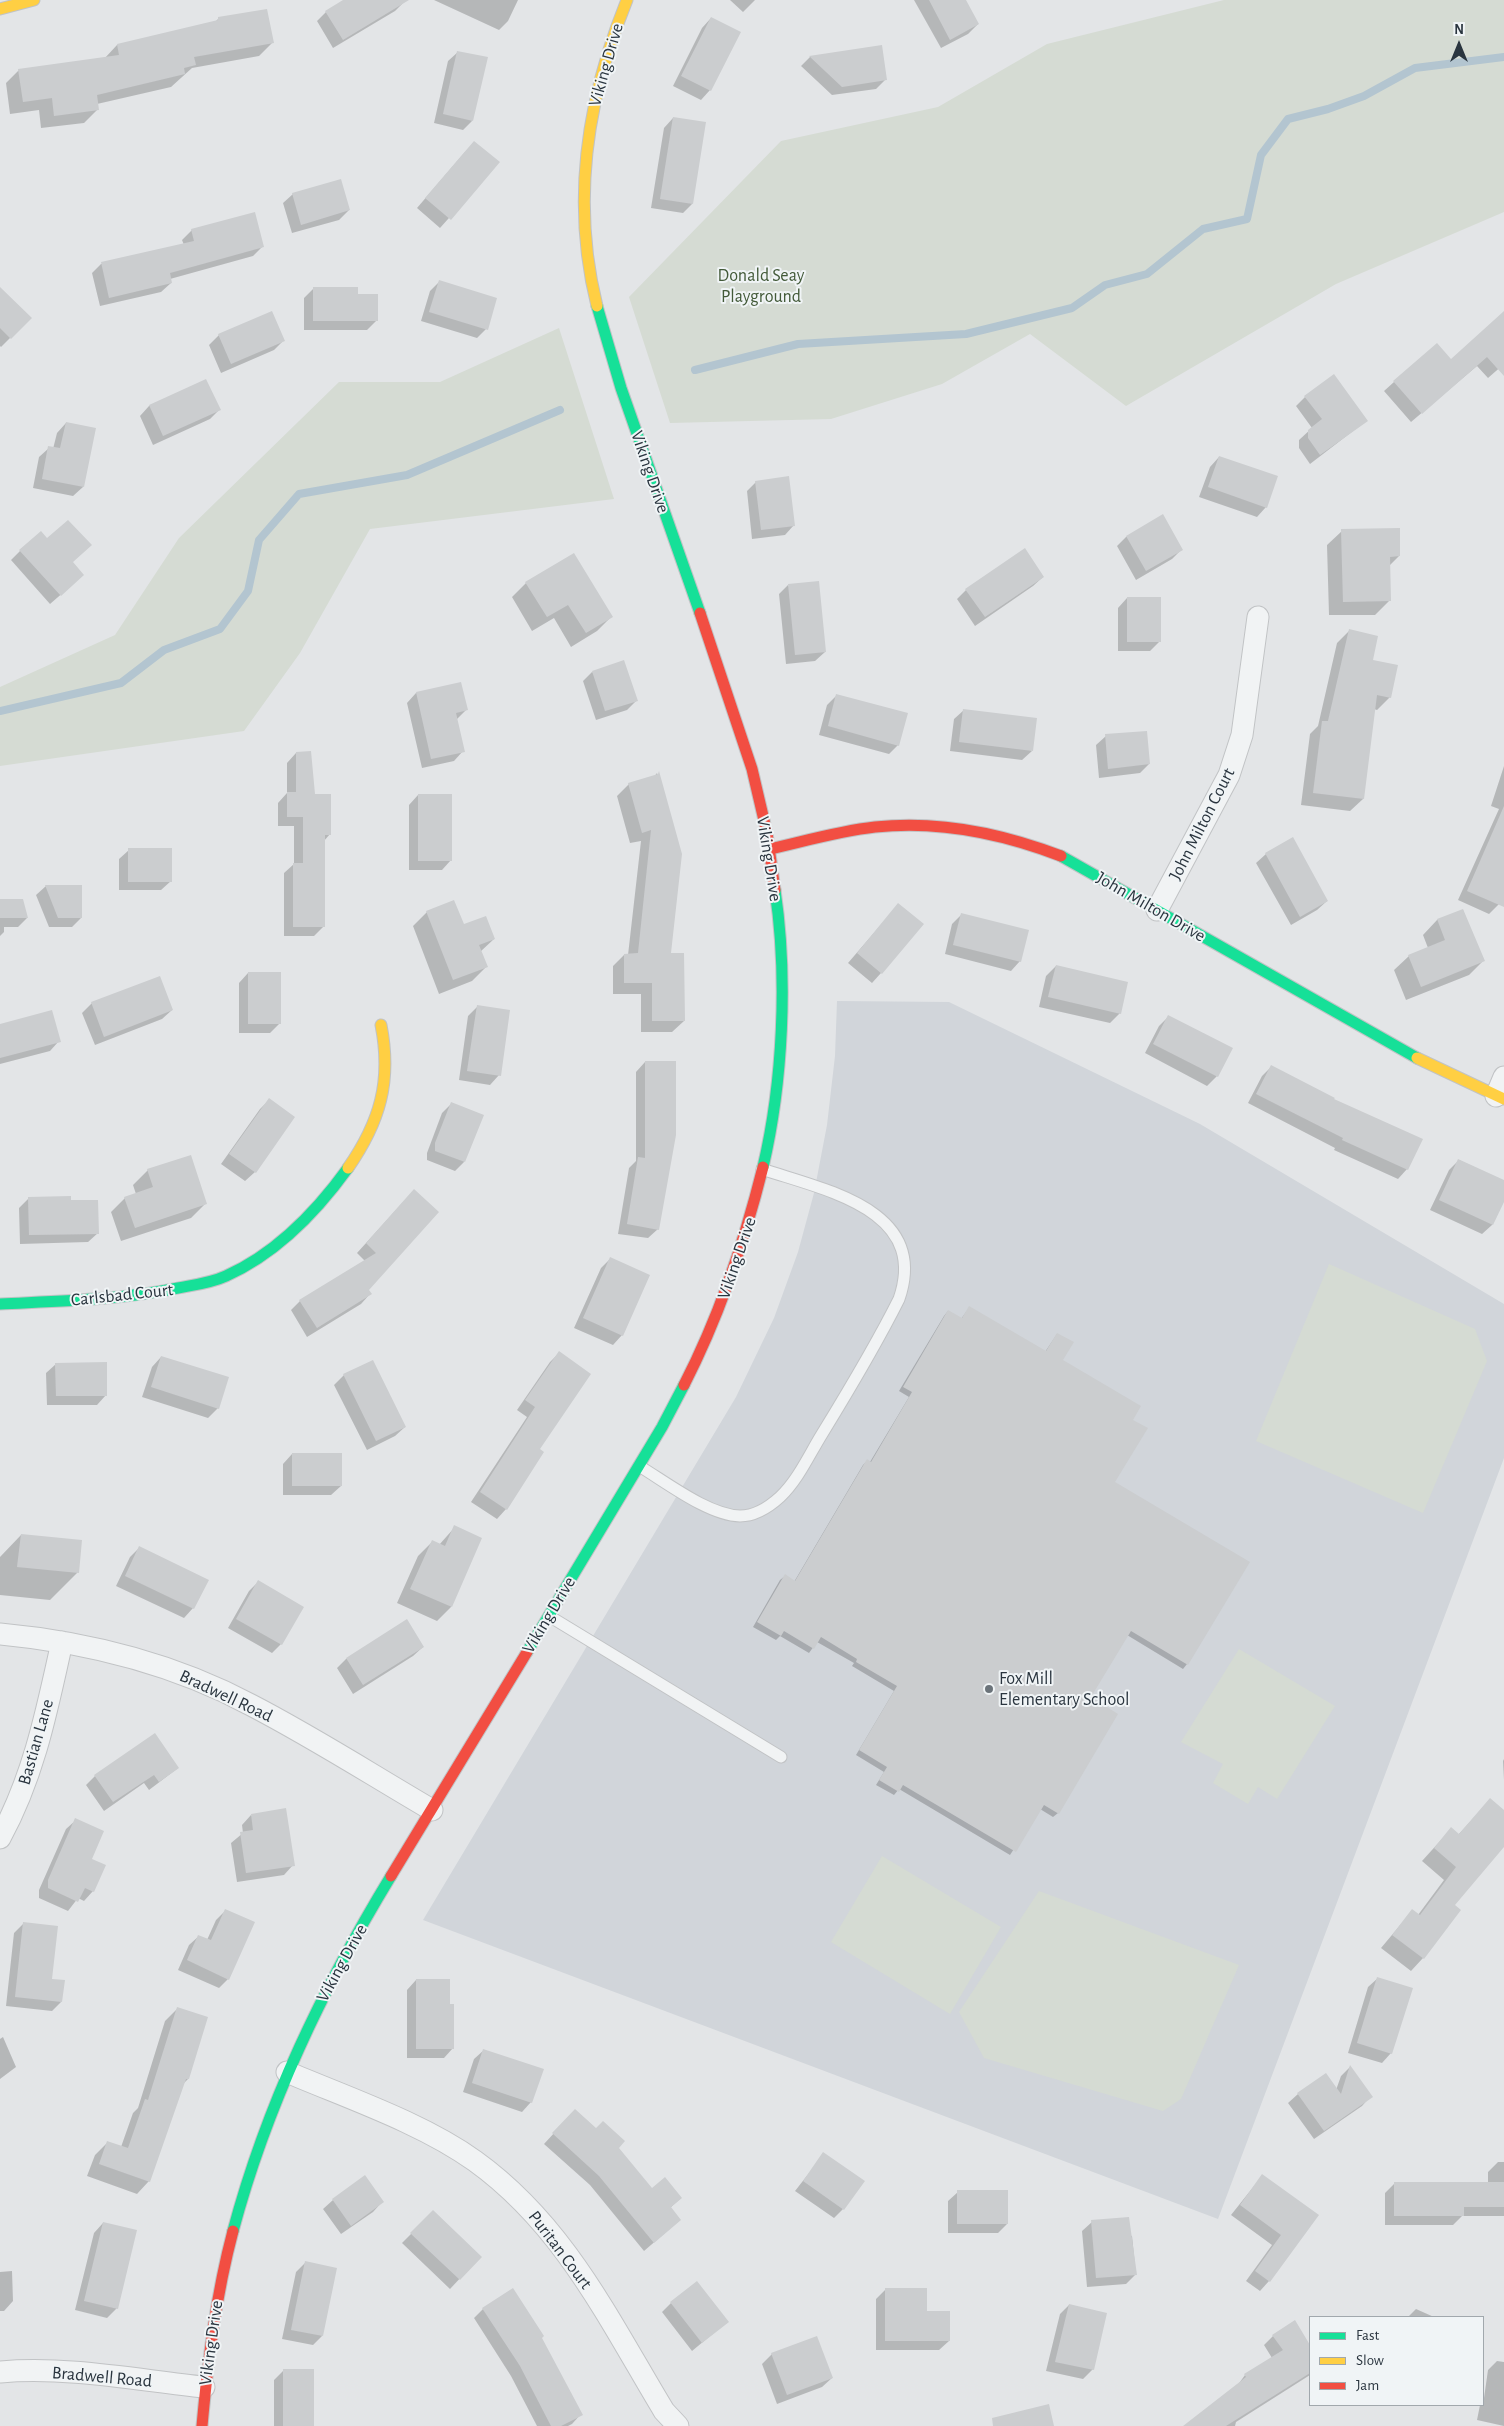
<!DOCTYPE html>
<html>
<head>
<meta charset="utf-8">
<style>
  body { margin:0 }
  #map { position:relative; width:1504px; height:2426px; overflow:hidden; background:#e3e5e7; font-family:"Alegreya Sans",sans-serif }
  canvas { display:block }
  .legend { position:absolute; left:1309px; top:2316px; width:175px; height:90px; box-sizing:border-box; background:#f0f4f6; border:1px solid #a1a8ad; margin:0; padding:6px 9px; list-style:none; font-size:15px; color:#2a353f }
  .legend li { display:flex; align-items:center; gap:10px; height:25px }
  .legend b { width:25px; border:1px solid #a1a8ad }
  .north { position:absolute; left:1434px; top:20px; width:50px; height:50px; -webkit-text-stroke:4px #f0f4f6; paint-order:stroke; rotate:0deg; font-size:14px; font-weight:700; line-height:20px; text-align:center; color:#2a353f }
  .north::after { content:''; display:block; margin:auto; width:18px; height:22px; background:#2a353f; clip-path:polygon(50% 0,100% 100%,50% 72%,0 100%) }
</style>
</head>
<body>
<div id="map">
<canvas width="1504" height="2426"></canvas>
<ul class="legend">
<li><b style="height:6px;background:#16e098"></b>Fast</li>
<li><b style="height:6px;background:#ffcf43"></b>Slow</li>
<li><b style="height:6px;background:#f24e42"></b>Jam</li>
</ul>
<div class="north">N</div>
</div>
<script>
const c = document.querySelector('canvas').getContext('2d');
c.lineJoin = 'round';
function paint(path, color) {
  c.fillStyle = color;
  c.fill(path, 'evenodd');
}
function stroke(path, color, width, dash) {
  c.strokeStyle = color;
  c.lineWidth = width;
  c.lineCap = dash ? 'butt' : 'round';
  c.setLineDash(dash || []);
  c.stroke(path);
}
function drawText(font, color, halo, rows, align = 'center') {
  c.font = font + ' "Alegreya Sans",sans-serif';
  c.lineWidth = 4;
  c.setLineDash([]);
  c.textBaseline = 'middle';
  c.strokeStyle = halo;
  c.fillStyle = color;
  for (const [text, x, y, turn = 0] of rows) {
    c.save();
    c.translate(x, y);
    c.rotate((+turn || 0) * Math.PI / 180);
    c.textAlign = isNaN(turn) ? turn : align;
    if (halo) c.strokeText(text, 0, 0);
    c.fillText(text, 0, 0);
    c.restore();
  }
}
paint(new Path2D(`
  M837,1001L949,1002L1200,1124L1504,1304V1458L1218,2219L423,1920L736,1397L774,1318L798,1252L814,1193L827,1125L835,1056Z`), '#d1d5da');
paint(new Path2D(`
  M1224,0H1504V212L1336,284L1126,406L1030,334L942,384L831,419L670,423L629,297L781,141L938,107L1047,44Z
  M559,328L614,499L370,529L300,653L244,731L0,766V687L115,635L179,538L339,382H440Z
  M1329,1264L1475,1329L1487,1361L1423,1513L1256,1441Z
  M1239,1649L1335,1706L1277,1799L1258,1787L1248,1804L1213,1783L1223,1764L1181,1742Z
  M882,1856L1001,1927L950,2014L831,1942Z
  M1039,1891L1239,1965L1181,2099L1163,2111L984,2058L959,2012Z`), '#d5dbd3');
paint(new Path2D(`
  M346,0H403L404,2L395,11L333,48L317,21L326,12Z
  M434,0H518L508,21L499,30Z
  M730,0H755L743,12Z
  M914,0H965L978,24L968,34L941,48Z
  M219,18L272,43L259,56L192,68L171,87L97,104L98,109L84,123L41,128L39,110L10,114L6,83L19,70L104,59L117,45L214,23Z
  M711,18L710,90L701,100L673,86L702,28Z
  M881,46L885,80L876,89L832,95L801,66L810,57Z
  M458,52L472,121L463,130L434,123L448,61Z
  M673,118L704,123L692,204L683,213L651,208L664,128Z
  M465,152L498,163L440,228L417,208Z
  M293,194L349,210L339,220L292,233L283,203Z
  M192,230L263,246L253,256L170,279L171,283L161,292L100,306L92,273L101,264L184,245L182,240Z
  M439,282L486,329L477,338L421,321L430,291Z
  M0,288L30,318L1,347L0,346Z
  M314,288L357,295L377,320L367,330H304V298Z
  M1504,312V364L1488,378L1477,366L1411,422L1384,391L1394,382L1451,361Z
  M219,335L283,341L274,350L221,373L209,345Z
  M206,381L219,410L210,419L153,445L140,416L149,406Z
  M1305,397L1366,421L1310,464L1299,448V440L1312,428L1296,406Z
  M66,423L94,429L83,487L73,496L33,488L39,457L49,448L53,449L57,433Z
  M1219,457L1266,507L1257,517L1199,497L1210,467Z
  M756,482L794,525L785,535L752,539L747,491Z
  M1162,516L1181,550L1172,559L1136,580L1117,546L1126,537Z
  M1342,531L1399,556L1389,566L1390,600L1375,615H1329L1327,545Z
  M47,540L71,563L73,584L50,604L11,560L20,551Z
  M1043,577L1033,586L975,626L957,599L966,590Z
  M526,583L611,617L597,631L571,647L554,618L532,631L512,597Z
  M788,585L825,652L815,661L786,664L779,594Z
  M1127,598L1160,641L1150,651H1118V608Z
  M1349,631L1372,661L1390,697L1377,710L1374,709L1363,799L1350,811L1301,805L1310,734L1318,726L1337,643Z
  M592,672L637,700L627,710L596,720L583,681Z
  M416,693L466,710L456,720L463,751L454,761L422,768L407,703Z
  M837,695L898,745L889,754L819,735L827,705Z
  M964,710L1032,751L1022,760L950,751L954,719Z
  M1106,736L1149,764L1140,773L1099,778L1096,745Z
  M296,753L330,834L324,841V926L314,936H284V873L294,864V826H278V803L287,793V763Z
  M1504,766V892L1499,904L1489,914L1458,900L1499,809L1491,806Z
  M657,773L681,854L670,954L684,1021L672,1032H641V994H613V966L624,955H628L641,841L630,843L617,796L629,784L654,777Z
  M418,795L451,860L442,870H409V805Z
  M129,850L171,881L161,890H119V859Z
  M1266,854L1327,901L1317,910L1291,925L1256,863Z
  M46,886L81,918L72,927H49L36,895Z
  M0,900L27,918L18,927H4V932L0,936Z
  M898,905L881,973L872,983L848,963Z
  M1463,910L1483,961L1469,975L1406,1000L1394,970L1409,956L1428,948L1423,935L1437,920Z
  M427,912L494,939L480,952L486,967L472,981L439,994L413,926Z
  M962,914L1020,961L1011,971L945,954L952,924Z
  M1056,966L1120,1013L1110,1023L1039,1007L1046,976Z
  M248,973L280,1023L270,1033H239V983Z
  M92,1003L172,1010L162,1019L95,1045L82,1013Z
  M478,1006L499,1075L490,1085L459,1080L468,1016Z
  M1169,1016L1217,1076L1207,1086L1145,1053L1159,1026Z
  M0,1025L59,1041L50,1051L0,1064Z
  M645,1062L658,1229L648,1238L618,1234L629,1168L636,1161V1072Z
  M1271,1067L1407,1169L1398,1179L1334,1150L1335,1148L1248,1103L1262,1076Z
  M269,1100L255,1172L245,1181L221,1164L260,1109Z
  M451,1104L464,1162L455,1171L427,1160V1153L442,1113Z
  M1459,1160L1504,1181V1199L1492,1225L1482,1234L1430,1210L1449,1170Z
  M148,1170L205,1204L191,1218L121,1241L111,1212L125,1198L136,1194L133,1185Z
  M29,1198L69,1201L98,1233L88,1242L20,1244L19,1208Z
  M405,1200L367,1290L370,1294L361,1304L307,1337L291,1310L300,1301L365,1261L357,1253Z
  M610,1259L622,1335L613,1345L574,1328L601,1268Z
  M969,1308L1045,1352L1057,1334L1061,1360L1131,1420L1114,1482L1187,1664L1183,1669L1127,1635L1089,1698L1058,1813L1053,1817L1040,1809L1010,1855L899,1789L894,1795L876,1785L884,1772L856,1755L894,1691L852,1666L854,1663L817,1642L809,1653L780,1636L776,1640L753,1627L780,1580L785,1576L794,1582L863,1465L867,1461L870,1462L909,1397L899,1391L944,1316L948,1311L961,1319Z
  M559,1353L538,1449L506,1509L497,1519L471,1502L527,1417L517,1410L550,1362Z
  M161,1357L218,1408L208,1418L142,1397L152,1367Z
  M56,1364L106,1395L97,1405H47L46,1373Z
  M344,1375L405,1427L395,1436L367,1450L334,1385Z
  M292,1454L341,1486L331,1495H283V1464Z
  M455,1527L451,1607L437,1621L397,1603L418,1556L432,1542L439,1545Z
  M21,1535L78,1572L50,1600L0,1595V1557Z
  M139,1548L193,1608L184,1618L116,1586L130,1557Z
  M258,1582L281,1644L272,1653L228,1628L249,1591Z
  M406,1621L423,1647L413,1656L353,1694L337,1668L346,1659Z
  M1504,1759V1780L1503,1761Z
  M178,1768L149,1790L144,1783L104,1811L86,1785L95,1776Z
  M1490,1800L1504,1812V1845L1453,1905L1423,1958L1411,1971L1381,1948L1412,1911L1418,1915L1444,1880L1422,1861L1451,1829L1458,1835Z
  M251,1815L293,1865L284,1875L237,1882L231,1843L243,1833L242,1825Z
  M76,1820L90,1859L93,1891L84,1901L78,1898L68,1911L39,1898V1890L66,1829Z
  M226,1910L228,1979L219,1988L178,1970L189,1945L199,1936L207,1940L216,1920Z
  M24,1923L61,2002L52,2011L6,2006L14,1933Z
  M1378,1978L1391,2053L1382,2063L1348,2053L1368,1987Z
  M416,1980L448,2006L453,2048L444,2058H407V1990Z
  M177,2009L188,2079L183,2084L149,2181L137,2194L87,2176L95,2155L107,2143L121,2147L133,2113L138,2108L165,2021Z
  M3,2037L16,2067L0,2079V2039Z
  M484,2050L531,2102L522,2112L463,2092L474,2059Z
  M1350,2067L1371,2096L1362,2106L1314,2139L1288,2103L1298,2094L1336,2090L1341,2076Z
  M566,2120L596,2129L617,2148L651,2190L681,2198L670,2208L680,2220L644,2251L590,2185L544,2144Z
  M824,2154L843,2209L834,2218L795,2191Z
  M1498,2162H1504V2216H1462L1453,2225H1385V2193L1394,2184H1488V2172Z
  M1262,2176L1317,2216L1269,2281L1260,2291L1246,2281L1272,2245L1231,2215Z
  M958,2192L1007,2224L998,2233H948V2201Z
  M333,2200L382,2202L373,2212L341,2234L323,2209Z
  M433,2212L480,2257L450,2289L402,2243Z
  M1092,2222L1132,2236L1136,2274L1126,2284L1087,2287L1082,2231Z
  M103,2223L117,2308L107,2318L75,2310L94,2233Z
  M305,2263L322,2336L313,2345L282,2339L296,2272Z
  M12,2271L13,2301L4,2311H0V2272Z
  M886,2289L925,2312L949,2341L939,2350H876V2299Z
  M671,2303L727,2322L692,2351L662,2312Z
  M1069,2305L1093,2369L1083,2379L1046,2371L1060,2314Z
  M483,2309L541,2338L581,2414L572,2424L568,2426H537L511,2376L474,2318Z
  M1416,2309L1434,2317H1408Z
  M1295,2322L1310,2347V2375L1236,2422L1235,2426H1185L1237,2386L1245,2375L1272,2358L1264,2345L1273,2336Z
  M816,2337L832,2378L822,2387L777,2404L762,2364L772,2354Z
  M1497,2361L1504,2362V2426L1477,2420L1480,2405H1483L1488,2370Z
  M283,2371L313,2426H274V2380Z`), '#0003');
stroke(new Path2D(`
  M695,370L798,344L966,334L1072,308L1105,285L1147,274L1203,229L1247,219L1261,155L1288,119L1328,109L1364,96L1415,68L1504,57
  M0,711L121,683L164,650L220,629L248,591L259,540L299,494L407,475L560,410`), '#b3c5d0', 8);
paint(new Path2D(`
  M343,0H409L343,40L325,11Z
  M929,0H966L979,24L950,40Z
  M267,9L274,43L194,57L196,65L184,68L185,74L97,95L99,110L54,116L52,98L23,102L18,69L119,55L117,44L218,20V17Z
  M711,17L741,32L711,91L681,76Z
  M882,45L887,80L842,87L809,56Z
  M457,51L488,57L473,121L443,114Z
  M673,117L706,122L693,204L660,199Z
  M474,141L500,162L451,220L425,198Z
  M341,179L350,210L301,225L292,193Z
  M255,212L264,247L170,273L172,283L109,298L101,262L194,241L191,229Z
  M439,280L497,298L488,330L429,312Z
  M0,287L32,318L11,339L0,328Z
  M313,287H358V294H378V321H313Z
  M272,311L285,341L231,364L218,334Z
  M1504,311V376L1487,357L1422,414L1393,381L1437,343L1451,359Z
  M1334,374L1368,421L1320,455L1308,438V430L1322,419L1304,396Z
  M206,379L221,410L163,436L149,405Z
  M66,422L96,428L84,487L42,479L48,446L60,448Z
  M1219,456L1278,476L1267,508L1208,487Z
  M789,476L795,526L761,530L755,481Z
  M1163,514L1183,550L1146,571L1126,536Z
  M68,520L92,545L73,562L84,575L61,596L19,550L41,531L47,538Z
  M1400,528V556L1390,557L1391,601L1343,602L1341,529Z
  M1025,548L1044,577L985,617L965,589Z
  M574,553L613,617L586,633L568,605L547,617L525,582Z
  M819,581L826,652L795,655L788,584Z
  M1127,597H1161V642H1127Z
  M1349,629L1378,636L1373,660L1398,665L1391,698L1377,695L1364,799L1313,793L1322,721H1328Z
  M624,660L638,701L605,711L592,671Z
  M461,682L468,710L456,713L465,752L431,759L416,692Z
  M836,694L908,713L899,746L828,726Z
  M963,709L1037,718L1033,751L959,742Z
  M1147,731L1150,764L1108,769L1105,734Z
  M311,751L315,794H331V835H325V927H293V863H303V817H287V792H296V752Z
  M659,771L682,854L671,953H684L685,1021H652V983H624V954L638,953L651,830L642,833L628,783L658,774Z
  M418,794H452V861H418Z
  M1504,806V907L1467,891Z
  M1293,837L1328,901L1300,917L1265,853Z
  M128,848H172V882H128Z
  M45,885H82V918H58Z
  M0,899H23L28,918H0Z
  M454,900L464,924L486,916L495,939L479,945L488,967L453,980L426,911Z
  M898,903L924,924L882,974L857,953Z
  M1463,909L1485,961L1421,987L1408,955L1445,940L1437,919Z
  M961,913L1029,930L1021,962L953,945Z
  M1056,965L1128,982L1121,1014L1048,997Z
  M248,972H281V1024H248Z
  M160,976L173,1010L104,1037L91,1002Z
  M477,1005L510,1010L501,1076L467,1071Z
  M52,1010L61,1042L0,1058V1024Z
  M1168,1015L1233,1048L1218,1077L1153,1044Z
  M645,1061H676V1135L659,1230L627,1224L638,1157L645,1158Z
  M1271,1065L1335,1098L1334,1099L1423,1139L1408,1170L1342,1140L1343,1138L1256,1094Z
  M269,1098L295,1117L256,1173L229,1154Z
  M451,1102L484,1115L465,1162L435,1151V1143Z
  M191,1155L207,1204L135,1228L124,1197L153,1187L147,1169Z
  M1458,1159L1504,1180V1202L1493,1225L1439,1200Z
  M414,1189L439,1212L369,1290L372,1294L317,1328L299,1300L376,1253L366,1243Z
  M71,1196V1200H98L99,1234L29,1235L28,1197Z
  M610,1257L650,1275L623,1336L583,1318Z
  M969,1306L1046,1351L1057,1333L1074,1342L1063,1360L1141,1406L1133,1420L1148,1428L1115,1482L1250,1562L1188,1665L1131,1631L1091,1697L1118,1714L1059,1814L1044,1805L1016,1852L903,1785L899,1792L879,1780L887,1767L859,1750L897,1686L856,1662L857,1659L821,1637L814,1649L784,1631L781,1636L757,1622L785,1574L795,1581L867,1459L871,1462L912,1392L903,1387L948,1310L962,1318Z
  M559,1351L591,1374L540,1449L544,1452L507,1510L480,1492L535,1407L525,1400Z
  M161,1356L229,1377L219,1409L151,1387Z
  M373,1360L406,1427L376,1441L343,1374Z
  M107,1362V1396H56L55,1363Z
  M292,1453H342V1486H292Z
  M454,1525L482,1538L452,1607L410,1589L432,1540L445,1546Z
  M21,1534L82,1540L79,1573L17,1567Z
  M139,1546L209,1580L194,1609L125,1576Z
  M258,1580L304,1607L282,1645L236,1619Z
  M407,1619L424,1647L363,1685L346,1658Z
  M155,1733L179,1768L159,1782L154,1775L113,1802L94,1775Z
  M1490,1798L1504,1810V1847L1455,1905L1461,1910L1424,1959L1392,1935L1412,1909L1420,1915L1456,1867L1434,1848L1451,1827L1459,1834Z
  M286,1808L295,1866L246,1873L240,1832L253,1830L251,1814Z
  M75,1818L104,1831L92,1859L106,1865L94,1892L85,1888L78,1902L48,1888V1880Z
  M225,1909L255,1922L229,1980L187,1960L198,1935L211,1940Z
  M23,1922L58,1926L52,1979L65,1980L62,2002L15,1997Z
  M1377,1977L1413,1988L1392,2054L1357,2043Z
  M416,1979H450V2004H454V2049H416Z
  M177,2007L208,2017L189,2079H186L150,2182L99,2164L107,2141L128,2148L145,2099L148,2100Z
  M483,2049L544,2069L532,2103L472,2083Z
  M1350,2065L1373,2097L1324,2131L1297,2093L1326,2073L1341,2094Z
  M575,2109L596,2128L603,2121L625,2141L619,2148L652,2188L665,2177L682,2198L671,2207L681,2220L654,2243L599,2176L552,2133Z
  M823,2152L865,2181L844,2210L803,2181Z
  M1262,2174L1319,2215L1270,2282L1255,2271L1281,2235L1240,2205Z
  M365,2175L384,2202L351,2226L332,2199Z
  M1394,2182H1504V2207H1464V2216H1394Z
  M957,2190H1008V2224H957Z
  M433,2210L482,2257L460,2280L410,2233Z
  M1129,2217L1137,2275L1096,2278L1091,2220Z
  M103,2222L137,2230L118,2309L84,2301Z
  M305,2261L337,2268L323,2336L291,2330Z
  M697,2281L729,2322L702,2343L670,2302Z
  M513,2288L544,2336L542,2338L583,2415L561,2426H551L520,2366L482,2308Z
  M885,2288H927V2311H950V2341H885Z
  M1069,2304L1107,2313L1094,2370L1055,2362Z
  M1295,2320L1310,2345V2373L1226,2426H1183L1246,2377L1244,2374L1283,2350L1272,2335Z
  M817,2336L833,2378L787,2395L771,2353Z
  M283,2369H314V2426H283Z
  M1049,2404L1054,2426H993L992,2418Z`), '#cbcdcf');
const lane = new Path2D(`
  M639,1466C666,1482 708,1515 740,1516C755,1516 769,1507 780,1497C798,1480 809,1455 822,1434C849,1390 876,1345 899,1299C930,1209 824,1190 762,1169
  M549,1616L781,1757`);
const street = new Path2D(`
  M1157,910L1229,775L1242,735L1258,617
  M1496,1096L1504,1077
  M0,1634C86,1642 174,1664 251,1705C313,1737 372,1775 432,1810
  M0,1838C34,1776 47,1710 62,1642
  M287,2072C348,2098 422,2123 475,2161C564,2225 609,2320 664,2411L678,2426
  M0,2372C67,2366 137,2380 204,2387`);
const fast = new Path2D(`
  M597,306L621,388L700,613
  M1061,856L1417,1058
  M763,1167C783,1082 788,977 775,890
  M0,1304C60,1301 120,1300 178,1288C194,1285 211,1283 226,1276C275,1254 317,1211 348,1168
  M527,1652L662,1427L684,1385
  M233,2231C267,2104 323,1988 391,1876`);
const slow = new Path2D(`
  M0,9L34,0
  M597,306C571,202 587,98 627,0
  M1417,1058L1504,1099
  M348,1168C380,1122 392,1081 381,1025`);
const jam = new Path2D(`
  M700,613L752,769L767,833L775,890
  M770,849C805,841 839,831 875,827C940,820 1001,833 1061,856
  M684,1385C720,1315 744,1243 763,1167
  M391,1876L527,1652
  M202,2426C208,2360 216,2295 233,2231`);
stroke(lane, '#c1c3c5', 13);
stroke(street, '#c1c3c5', 23);
stroke(fast, '#c1c3c5', 13);
stroke(slow, '#c1c3c5', 13);
stroke(jam, '#c1c3c5', 13);
stroke(lane, '#f1f3f4', 11);
stroke(street, '#f1f3f4', 21);
stroke(fast, '#16e098', 11);
stroke(slow, '#ffcf43', 11);
stroke(jam, '#f24e42', 11);
for (const [x, y, r, color] of [
  [989,1689,5,"#6b737a"]
]) {
  const dot = new Path2D();
  dot.arc(x, y, r, 0, 2 * Math.PI);
  c.fillStyle = color;
  c.fill(dot);
  stroke(dot, '#f0f4f6', 2);
}
drawText('18px', '#2a353f', '#f0f4f6', [
  ["Viking Drive",606,65,-74],
  ["Viking Drive",650,472,71],
  ["John Milton Court",1202,824,-63],
  ["Viking Drive",769,859,81],
  ["John Milton Drive",1151,907,30],
  ["Viking Drive",737,1258,-71],
  ["Carlsbad Court",122,1295,-6],
  ["Viking Drive",549,1615,-59],
  ["Bradwell Road",226,1696,25],
  ["Bastian Lane",36,1742,-74],
  ["Viking Drive",342,1963,-61],
  ["Puritan Court",560,2250,53],
  ["Viking Drive",211,2343,-82],
  ["Bradwell Road",102,2377,5]
]);
drawText('18px', '#435a39', '#f0f4f6', [
  ["Donald Seay",761,276],
  ["Playground",761,297]
]);
drawText('18px', '#2a353f', '#f0f4f6', [
  ["Fox Mill",999,1679],
  ["Elementary School",999,1700]
], 'left');
</script>
</body>
</html>
